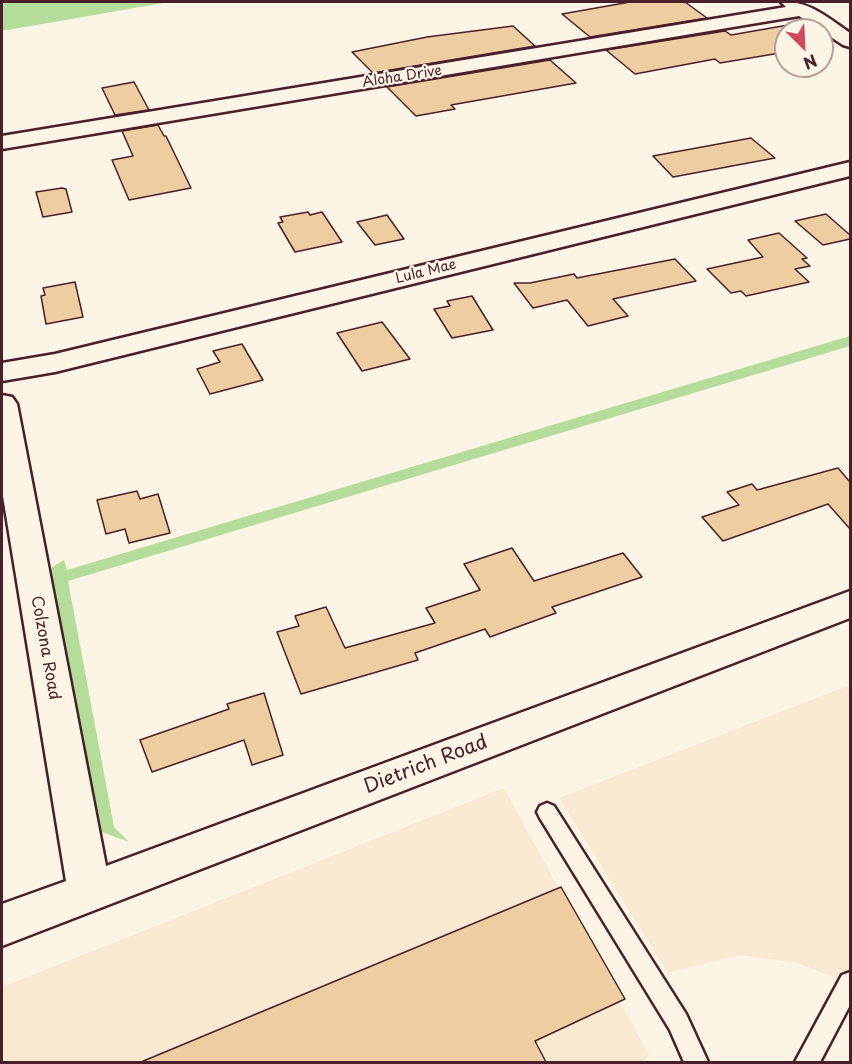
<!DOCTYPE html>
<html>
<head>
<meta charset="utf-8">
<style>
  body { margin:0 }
  #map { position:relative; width:852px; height:1064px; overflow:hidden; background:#fcf5e5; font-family:"Playpen Sans",sans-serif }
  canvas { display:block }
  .frame { position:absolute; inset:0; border:3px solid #4a1f2b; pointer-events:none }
  .north { position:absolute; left:774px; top:18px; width:60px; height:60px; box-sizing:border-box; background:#fcf5e5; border:2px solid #b59f9b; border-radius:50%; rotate:156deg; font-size:16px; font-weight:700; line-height:24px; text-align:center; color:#4a1f2b }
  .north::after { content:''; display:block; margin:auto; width:21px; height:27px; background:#d1495b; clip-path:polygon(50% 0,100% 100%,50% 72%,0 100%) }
</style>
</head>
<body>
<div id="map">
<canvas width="852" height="1064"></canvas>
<div class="frame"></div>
<div class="north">N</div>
</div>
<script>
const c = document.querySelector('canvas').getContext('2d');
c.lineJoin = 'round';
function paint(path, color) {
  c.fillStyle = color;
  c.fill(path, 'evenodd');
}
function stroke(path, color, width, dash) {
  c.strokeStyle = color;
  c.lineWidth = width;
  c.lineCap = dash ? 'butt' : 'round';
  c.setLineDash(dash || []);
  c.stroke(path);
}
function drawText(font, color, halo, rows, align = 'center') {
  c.font = font + ' "Playpen Sans",sans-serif';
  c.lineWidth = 4.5;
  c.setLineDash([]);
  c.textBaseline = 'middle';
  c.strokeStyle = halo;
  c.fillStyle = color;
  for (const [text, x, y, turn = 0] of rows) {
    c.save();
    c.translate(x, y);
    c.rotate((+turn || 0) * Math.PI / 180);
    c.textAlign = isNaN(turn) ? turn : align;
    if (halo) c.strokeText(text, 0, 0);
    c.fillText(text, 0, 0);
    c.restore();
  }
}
paint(new Path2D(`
  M850,685V984L798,963L740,955L668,973L559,798Z
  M504,788L649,1055L643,1062H2V987Z`), '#f8e9d0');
paint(new Path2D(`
  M2,2H169L2,31Z
  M850,336V346L68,581L114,827L129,842L102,832L49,569L64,560L67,570Z`), '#b4dd99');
const building = new Path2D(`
  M630,2H685L707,18L590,37L562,14Z
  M794,24L804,30H786V52L720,63L715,59L635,74L606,50L725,31L731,35Z
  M513,26L535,46L373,73L352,52L427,37Z
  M550,60L576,83L451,105L455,109L416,116L387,87Z
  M134,82L149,110L115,115L102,88Z
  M158,125L164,136H166L191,188L129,200L112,160L133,156L122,131Z
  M751,138L775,158L673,177L653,156Z
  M62,188L66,189L72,212L43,217L36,192Z
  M308,212L310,215L322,212L342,242L295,252L278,223L283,222L280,217Z
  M826,214L850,235V239L823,245L795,221Z
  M387,215L404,239L375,245L357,222Z
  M779,233L807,258L802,259L810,266L795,269L809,282L746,296L741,291L731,293L707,269L763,257L748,240Z
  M675,259L696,281L613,299L628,316L588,326L567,300L533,308L514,283H530L574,274L577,278Z
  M75,282L83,317L46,324L41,296L45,295L43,288Z
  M472,296L493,330L452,338L434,309L450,306L447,301Z
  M382,322L410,359L362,371L337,333Z
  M242,344L263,380L210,394L197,369L220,362L213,351Z
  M838,468L850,482V529L828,504L723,541L702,517L739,505L727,492L752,484L757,490Z
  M137,491L140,499L158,494L170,533L129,543L125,529L106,534L97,500Z
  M512,548L534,581L623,553L642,577L552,607L556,613L490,637L485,629L415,653L418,660L301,694L277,632L299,626L295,616L326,607L345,648L435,623L426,608L480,590L464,564Z
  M264,693L283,755L252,765L244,740L152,772L140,740L229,709L227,704Z
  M561,887L625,999L535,1041L546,1062H141Z`);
paint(building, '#eecea0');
stroke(building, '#4a1f2b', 1.5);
const service = new Path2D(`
  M547,803L554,806L686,1014L708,1062H684L670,1030L540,818L537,812L540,806Z
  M850,972V1005L820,1062H795L842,975Z`);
const minor = new Path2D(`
  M781,2C808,0 828,18 850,33V47L843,45L799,16L2,149V136L786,7Z
  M850,162V176L55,372L2,381V363L55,354Z
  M2,395L12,397L17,404L106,866L850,591V618L2,946V904L66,881L2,490Z`);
stroke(service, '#4a1f2b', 5);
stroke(minor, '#4a1f2b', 5);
paint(service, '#fcf5e5');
paint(minor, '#fcf5e5');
drawText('14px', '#4a1f2b', '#fcf5e5', [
  ["Aloha Drive",402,77,-9],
  ["Lula Mae",426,272,-14]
]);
drawText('16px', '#4a1f2b', '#fcf5e5', [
  ["Colzona Road",45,648,80]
]);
drawText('20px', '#4a1f2b', '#fcf5e5', [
  ["Dietrich Road",426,765,-21]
]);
</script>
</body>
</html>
